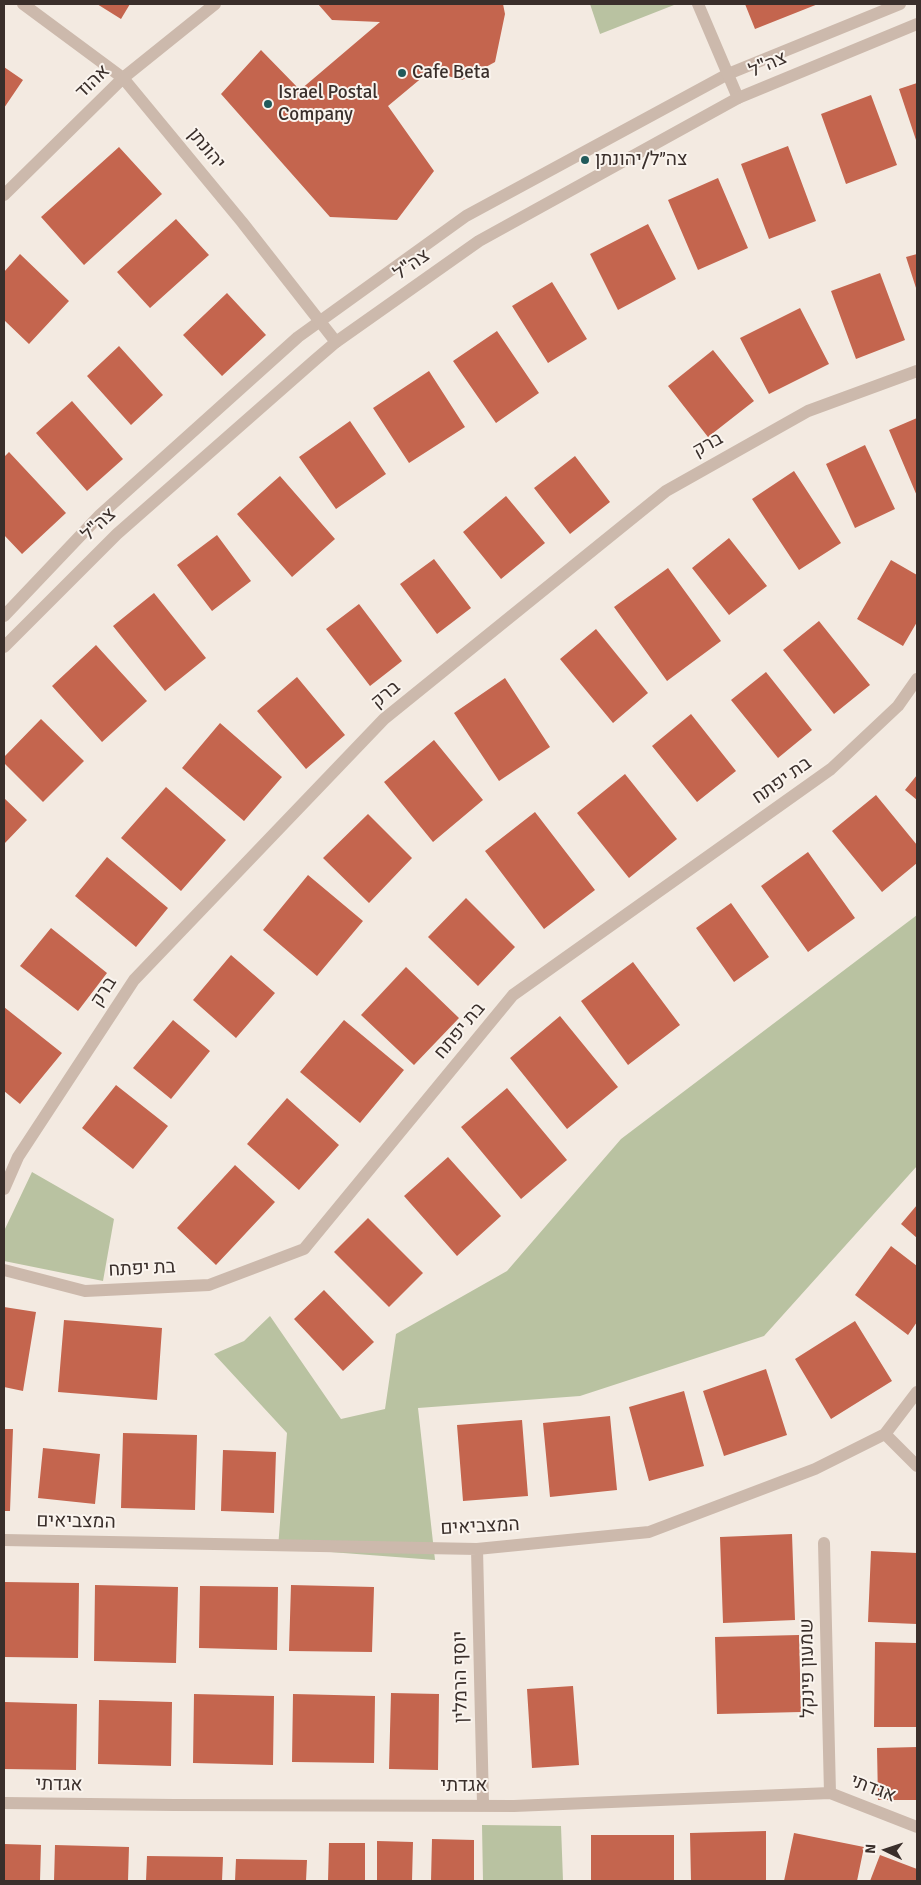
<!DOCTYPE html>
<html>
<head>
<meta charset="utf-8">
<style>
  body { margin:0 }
  #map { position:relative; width:921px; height:1885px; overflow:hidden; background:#f3eae1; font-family:Signika,sans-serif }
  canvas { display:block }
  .frame { position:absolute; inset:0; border:5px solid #3a2f2b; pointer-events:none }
  .north { position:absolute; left:861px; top:1825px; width:50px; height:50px; -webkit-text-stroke:4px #faf4ee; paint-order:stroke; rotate:274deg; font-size:14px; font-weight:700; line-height:20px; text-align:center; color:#3a2f2b }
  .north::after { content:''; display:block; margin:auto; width:18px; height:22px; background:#3a2f2b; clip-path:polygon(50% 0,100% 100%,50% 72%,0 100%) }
</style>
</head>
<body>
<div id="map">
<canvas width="921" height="1885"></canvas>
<div class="frame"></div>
<div class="north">N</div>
</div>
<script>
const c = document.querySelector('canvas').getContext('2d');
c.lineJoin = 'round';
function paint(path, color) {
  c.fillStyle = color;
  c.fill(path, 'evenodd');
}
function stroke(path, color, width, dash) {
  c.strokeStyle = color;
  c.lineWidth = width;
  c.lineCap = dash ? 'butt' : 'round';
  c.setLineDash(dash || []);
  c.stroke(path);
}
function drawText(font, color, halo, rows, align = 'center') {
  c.font = font + ' Signika,Heebo,sans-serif';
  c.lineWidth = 4;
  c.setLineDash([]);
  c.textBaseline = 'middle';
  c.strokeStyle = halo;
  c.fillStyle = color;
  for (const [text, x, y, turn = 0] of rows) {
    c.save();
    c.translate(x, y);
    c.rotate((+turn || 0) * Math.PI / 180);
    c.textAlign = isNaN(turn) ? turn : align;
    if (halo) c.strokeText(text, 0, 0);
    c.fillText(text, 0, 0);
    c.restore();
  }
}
paint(new Path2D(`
  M590,4H674V5L600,34Z
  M917,915V1166L764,1336L580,1396L418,1408L435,1560L278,1548L287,1433L214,1354L244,1341L270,1316L341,1419L385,1409L396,1334L507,1271L621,1139Z
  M32,1172L114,1219L103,1281L4,1261V1231Z
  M482,1825L561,1826L563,1881H483Z`), '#b9c2a1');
paint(new Path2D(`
  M97,4H130L121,19Z
  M318,4H503L505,14L495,62L462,80L430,71L388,106L434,171L397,220L330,217L221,94L261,50L300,90L380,22L332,20Z
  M745,4H818L755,29Z
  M4,67L23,80L4,108Z
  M917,83V143L899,89Z
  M871,95L897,165L846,184L821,114Z
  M788,146L816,221L769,239L741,164Z
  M119,147L162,194L84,265L41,217Z
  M718,178L748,248L698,270L668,200Z
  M176,219L209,255L150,308L117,272Z
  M648,224L676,279L618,310L590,254Z
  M20,254L69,301L29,344L4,320V272Z
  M917,254V291L906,257Z
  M880,273L905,340L856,359L831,291Z
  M552,282L587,339L548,363L512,306Z
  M227,293L266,335L222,376L183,335Z
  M800,308L829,364L769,394L740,338Z
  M497,331L539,393L496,423L453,361Z
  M119,346L163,395L131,425L87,376Z
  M713,350L754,401L708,437L668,386Z
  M429,371L465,427L409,463L373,408Z
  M72,401L123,459L87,491L36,433Z
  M917,418V496L889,430Z
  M350,421L386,474L336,509L299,457Z
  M865,445L895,509L855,528L826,464Z
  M9,452L66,513L22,554L4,535V457Z
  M575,456L610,502L570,534L534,488Z
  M794,471L841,543L799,570L752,499Z
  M280,476L335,539L292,577L237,514Z
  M506,496L545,543L501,579L463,532Z
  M217,535L251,581L212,611L177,565Z
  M729,538L767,586L729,615L692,568Z
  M434,559L471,608L437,634L400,584Z
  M891,560L917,575V622L903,646L857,619Z
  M668,568L721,641L667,681L614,607Z
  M154,593L206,658L165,691L113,626Z
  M359,604L402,661L370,686L326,629Z
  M819,621L870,685L834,714L783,650Z
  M596,629L648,693L613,723L560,659Z
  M96,645L147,701L102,742L52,686Z
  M766,672L812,730L778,758L731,700Z
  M297,677L345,735L306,769L257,711Z
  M505,678L550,747L499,781L454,713Z
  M691,714L736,771L697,802L652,746Z
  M41,719L84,761L43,802L4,763V757Z
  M220,723L282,777L244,821L182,768Z
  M434,740L483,800L433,842L384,782Z
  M625,774L677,839L629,878L577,813Z
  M917,775V800L905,790Z
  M166,787L226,840L181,891L121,838Z
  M876,795L917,845V863L882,892L832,831Z
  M4,798L27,820L4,844Z
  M535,812L595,890L544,929L485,851Z
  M368,814L412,858L369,903L323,858Z
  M808,852L855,918L808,952L761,886Z
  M107,857L168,908L136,947L75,896Z
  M308,875L363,921L317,976L263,930Z
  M466,898L515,947L478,986L428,937Z
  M731,903L769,957L734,982L696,928Z
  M51,928L107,973L78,1011L20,966Z
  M231,955L275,993L236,1038L193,1000Z
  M633,962L680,1025L628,1065L581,1001Z
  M406,967L459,1018L414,1065L361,1015Z
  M4,1007L62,1053L20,1104L4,1091Z
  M560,1016L618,1087L567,1129L510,1058Z
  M173,1020L210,1051L171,1099L133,1068Z
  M344,1020L404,1070L360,1123L300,1072Z
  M116,1085L168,1126L133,1169L82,1128Z
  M507,1088L567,1160L521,1199L461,1127Z
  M287,1098L339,1145L299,1190L247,1144Z
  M448,1157L501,1216L457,1256L404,1196Z
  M235,1165L275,1202L216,1265L177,1228Z
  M917,1205V1238L901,1224Z
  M368,1218L423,1273L389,1307L334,1252Z
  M891,1246L917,1266V1322L908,1335L855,1295Z
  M324,1290L374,1342L343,1371L294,1319Z
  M4,1307L36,1312L23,1391L4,1387Z
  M64,1320L162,1328L157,1400L58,1392Z
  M855,1321L892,1381L831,1419L795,1359Z
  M766,1369L787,1435L724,1456L703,1391Z
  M684,1391L704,1466L649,1481L629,1407Z
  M610,1416L617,1490L550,1497L543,1423Z
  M522,1420L528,1496L463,1501L457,1425Z
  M4,1429H13L10,1511H4Z
  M123,1433L197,1435L195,1510L121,1508Z
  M43,1448L100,1454L95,1504L38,1498Z
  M223,1450L276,1452L274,1513L221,1511Z
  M792,1534L795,1620L723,1623L720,1537Z
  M871,1551L917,1553V1624L868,1622Z
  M4,1582L79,1583L78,1658L4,1657Z
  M95,1585L178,1587L176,1663L94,1661Z
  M291,1585L374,1587L372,1652L289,1651Z
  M200,1586L278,1587L277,1650L199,1648Z
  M799,1635L801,1712L717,1714L715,1637Z
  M875,1642L917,1643V1727H874Z
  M573,1686L579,1765L532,1768L527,1689Z
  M391,1693L439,1694L438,1770L389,1769Z
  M194,1694L274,1696L273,1765L193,1763Z
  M293,1694L375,1696L374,1763L292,1762Z
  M99,1700L172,1702L171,1766L98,1764Z
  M4,1702L77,1704L76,1770L4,1769Z
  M917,1747V1800H878L877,1748Z
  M766,1831V1881H691L690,1833Z
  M794,1833L864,1847L857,1881H784Z
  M591,1835H674V1881H591Z
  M432,1839L474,1840V1881H431Z
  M377,1841L413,1842L412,1881H377Z
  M329,1843H365V1881H328Z
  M4,1844L41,1845L40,1881H4Z
  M55,1845L129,1847L128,1881H54Z
  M880,1855L917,1869V1881H870Z
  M147,1856L223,1857L222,1881H146Z
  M236,1859L307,1860L306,1881H235Z`), '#c4654e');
stroke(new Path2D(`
  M4,616L100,515L298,337L466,216L728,74L900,4`), '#ccb9ac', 12);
stroke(new Path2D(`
  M23,4L123,78L242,222L336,342
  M698,4L738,98
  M4,195L123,78L215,4
  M4,1189L18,1157L134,980L384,719L666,491L808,411L917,371
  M4,1270L85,1291L209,1285L304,1249L513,995L831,769L898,706L917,679
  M885,1434L917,1466
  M4,1540L477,1549L649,1532L815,1469L885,1434L917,1392
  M824,1543L830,1793
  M477,1549L483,1804
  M4,1803L174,1805L514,1806L830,1793L917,1827`), '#ccb9ac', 12);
stroke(new Path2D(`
  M4,647L117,534L315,360L336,342L479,241L738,98L917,24`), '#ccb9ac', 12);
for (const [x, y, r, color] of [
  [402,73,5,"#215a5b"],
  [268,104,5,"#215a5b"],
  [585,160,5,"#215a5b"]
]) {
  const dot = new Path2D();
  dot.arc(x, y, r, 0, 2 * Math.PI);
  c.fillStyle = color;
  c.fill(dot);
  stroke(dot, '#faf4ee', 2);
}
drawText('19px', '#3a2f2b', '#faf4ee', [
  ["צה\"ל",768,65,-23],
  ["אהוד",93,82,-44],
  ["יהונתן",206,149,50],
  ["צה\"ל",412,265,-35],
  ["ברק",708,445,-29],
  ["צה\"ל",99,525,-43],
  ["ברק",386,695,-40],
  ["בת יפתח",782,781,-35],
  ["ברק",104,992,-57],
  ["בת יפתח",460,1031,-50],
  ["בת יפתח",142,1269,-3],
  ["המצביאים",76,1522,1],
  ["המצביאים",480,1527,-3],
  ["שמעון פינקל",808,1668,-91],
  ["יוסף הרמלין",461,1677,-91],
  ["אגדתי",59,1785,1],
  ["אגדתי",464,1786],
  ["אגדתי",873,1789,21]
]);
drawText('19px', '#3a2f2b', '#faf4ee', [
  ["Cafe Beta",412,73],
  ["Israel Postal",278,93],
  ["Company",278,115],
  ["צה״ל/יהונתן",595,160]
], 'left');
</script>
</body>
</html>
